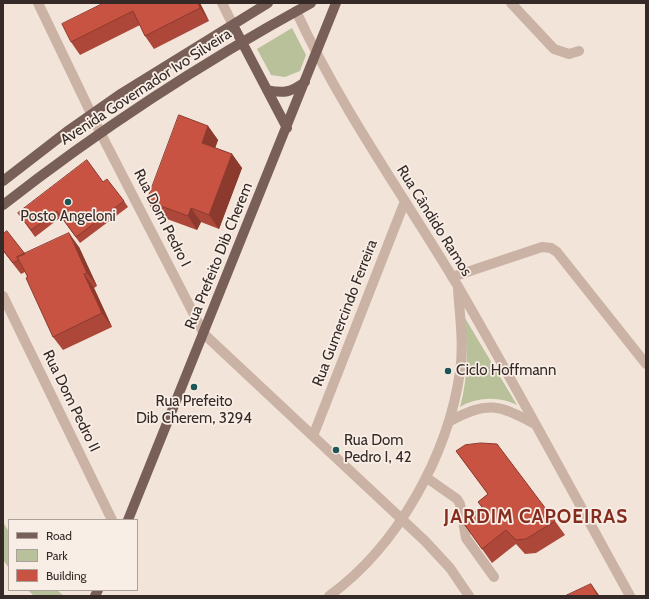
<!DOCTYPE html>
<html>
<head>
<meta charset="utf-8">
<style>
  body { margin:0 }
  #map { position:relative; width:649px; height:599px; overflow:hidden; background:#f2e4d9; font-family:Cabin,sans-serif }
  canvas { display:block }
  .frame { position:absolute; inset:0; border:4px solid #352a27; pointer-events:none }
  .legend { position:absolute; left:8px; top:519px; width:130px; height:72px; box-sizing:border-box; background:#f9eee6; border:1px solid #aba09a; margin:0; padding:5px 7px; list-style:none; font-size:12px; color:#352a27 }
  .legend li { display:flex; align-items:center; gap:8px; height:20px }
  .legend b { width:20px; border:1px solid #aba09a }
</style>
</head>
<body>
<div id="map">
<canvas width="649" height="599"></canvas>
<div class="frame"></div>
<ul class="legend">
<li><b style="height:5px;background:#785f57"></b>Road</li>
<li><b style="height:11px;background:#b8c199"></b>Park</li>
<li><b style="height:11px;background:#c85342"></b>Building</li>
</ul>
</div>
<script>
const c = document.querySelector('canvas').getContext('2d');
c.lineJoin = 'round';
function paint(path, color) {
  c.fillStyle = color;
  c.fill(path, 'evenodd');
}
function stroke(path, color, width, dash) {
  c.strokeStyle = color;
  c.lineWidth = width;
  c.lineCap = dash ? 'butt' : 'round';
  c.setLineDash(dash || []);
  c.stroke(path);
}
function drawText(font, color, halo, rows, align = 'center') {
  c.font = font + ' Cabin,sans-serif';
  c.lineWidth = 3.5;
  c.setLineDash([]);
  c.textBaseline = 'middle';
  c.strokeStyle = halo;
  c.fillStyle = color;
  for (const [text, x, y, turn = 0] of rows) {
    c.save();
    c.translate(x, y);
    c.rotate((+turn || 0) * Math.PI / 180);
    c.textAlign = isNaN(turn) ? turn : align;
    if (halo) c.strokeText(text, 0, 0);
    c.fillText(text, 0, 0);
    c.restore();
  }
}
paint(new Path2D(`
  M292,28L306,55L300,71L285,77L271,75L257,49Z
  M462,313L517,405C499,396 477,397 460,407C469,375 468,344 462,313Z
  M3,522L9,532V568L3,560Z
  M28,590H57L64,596H34Z`), '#b8c199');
stroke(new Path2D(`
  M38,3L100,132L204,334L425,541L450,568L469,596
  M222,3L233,25
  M511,3L554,49L569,54L579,51
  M296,11C341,109 404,196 459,288C518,390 573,493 630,596
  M452,277L542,247L551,248L557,252L646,364
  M3,296L112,520
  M450,421C487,401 498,404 535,424
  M313,436L405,201
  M427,478L457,499L460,504L466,538L494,577
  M329,596C398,546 448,455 460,372C464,345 460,317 458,290`), '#cab2a5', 10);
stroke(new Path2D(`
  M233,25L287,128
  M267,90C284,94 291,92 305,82
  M3,181L69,130L119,95L268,3
  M3,205C100,129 203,62 311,3
  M128,520L336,3
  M95,596L98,590`), '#785f57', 10);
paint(new Path2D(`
  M104,3H200L209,21L154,49L145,36L140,25L80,55L71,42Z
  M208,126L218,140L215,148L232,154L242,168L219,229L201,222L197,230L156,215L147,201Z
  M103,182L124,201L128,207L80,243L61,217L35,237L18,213Z
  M3,234L25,254L79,247L97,286L94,288L112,327L63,350L53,337L25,272L21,274L3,251Z
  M456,451L555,521L565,535L536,553L525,554L516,544L492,563L462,521L482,507L478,502L488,494Z`), '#ac4739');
paint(new Path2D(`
  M198,3H200L209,21L200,8Z
  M208,126L218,140L212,157L202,143Z
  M232,154L242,168L219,229L209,215Z
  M191,208L201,222L197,230L188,216Z
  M69,233L79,247L97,286L87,273Z
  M84,274L94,288L112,327L102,313Z
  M591,584L599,595L600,596H598Z`), '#8c3a2e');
const building = new Path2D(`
  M104,3H198L200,8L145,36L133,11L71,42L62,24Z
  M179,115L208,126L202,143L232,154L209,215L191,208L188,216L147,201Z
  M87,160L103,182L107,179L124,201L76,237L57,211L31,230L18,213Z
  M7,231L25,254L17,257L19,260L13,263L3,250V234Z
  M69,233L87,273L84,274L102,313L53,337L26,278L28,277L17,257Z
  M481,443L497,444L555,521L526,539L516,540L506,530L482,549L462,521L482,507L478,502L488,494L456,451L465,445Z
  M591,584L598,596H565Z`);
paint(building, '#c85342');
stroke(building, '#8c3a2e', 1);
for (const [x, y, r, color] of [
  [68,202,4,"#1c5755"],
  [448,371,4,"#1c5755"],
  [194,387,4,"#1c5755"],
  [336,450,4,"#1c5755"]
]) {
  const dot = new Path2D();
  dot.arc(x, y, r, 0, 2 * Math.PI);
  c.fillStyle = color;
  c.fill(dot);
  stroke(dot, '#f9eee6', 1.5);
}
drawText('15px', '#352a27', '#f9eee6', [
  ["Avenida Governador Ivo Silveira",146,87,-33],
  ["Rua Dom Pedro I",162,218,63],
  ["Rua Cândido Ramos",434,221,58],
  ["Rua Prefeito Dib Cherem",219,256,-68],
  ["Rua Gumercindo Ferreira",345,313,-69],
  ["Rua Dom Pedro II",71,401,64]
]);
drawText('15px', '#352a27', '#f9eee6', [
  ["Posto Angeloni",68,217],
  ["Ciclo Hoffmann",456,371,"left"],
  ["Rua Prefeito",194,402],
  ["Dib Cherem, 3294",194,419],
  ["Rua Dom",344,441,"left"],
  ["Pedro I, 42",344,458,"left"]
]);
c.letterSpacing = '1px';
drawText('bold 19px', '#852c1f', '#f9eee6', [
  ["JARDIM CAPOEIRAS",536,517]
]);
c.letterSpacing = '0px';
</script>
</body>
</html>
